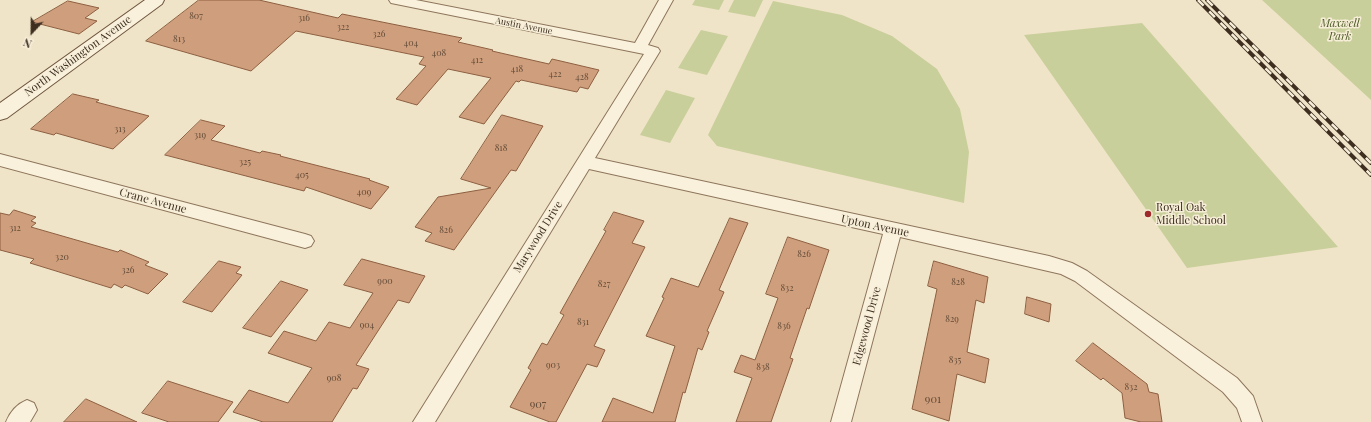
<!DOCTYPE html>
<html>
<head>
<meta charset="utf-8">
<style>
  body { margin:0 }
  #map { position:relative; width:1371px; height:422px; overflow:hidden; background:#f0e4c8; font-family:"Playfair Display",serif }
  canvas { display:block }
  .north { position:absolute; left:12px; top:12px; width:40px; height:40px; -webkit-text-stroke:3px #f7eed8; paint-order:stroke; rotate:202deg; font-size:11px; font-weight:700; line-height:16px; text-align:center; color:#3d2e20 }
  .north::after { content:''; display:block; margin:auto; width:14px; height:18px; background:#3d2e20; clip-path:polygon(50% 0,100% 100%,50% 72%,0 100%) }
</style>
</head>
<body>
<div id="map">
<canvas width="1371" height="422"></canvas>
<div class="north">N</div>
</div>
<script>
const c = document.querySelector('canvas').getContext('2d');
c.lineJoin = 'round';
function paint(path, color) {
  c.fillStyle = color;
  c.fill(path, 'evenodd');
}
function stroke(path, color, width, dash) {
  c.strokeStyle = color;
  c.lineWidth = width;
  c.lineCap = dash ? 'butt' : 'round';
  c.setLineDash(dash || []);
  c.stroke(path);
}
function drawText(font, color, halo, rows, align = 'center') {
  c.font = font + ' "Playfair Display",serif';
  c.lineWidth = 3;
  c.setLineDash([]);
  c.textBaseline = 'middle';
  c.strokeStyle = halo;
  c.fillStyle = color;
  for (const [text, x, y, turn = 0] of rows) {
    c.save();
    c.translate(x, y);
    c.rotate((+turn || 0) * Math.PI / 180);
    c.textAlign = isNaN(turn) ? turn : align;
    if (halo) c.strokeText(text, 0, 0);
    c.fillText(text, 0, 0);
    c.restore();
  }
}
paint(new Path2D(`
  M695,0H724L719,10L692,5Z
  M734,0H763L755,17L728,12Z
  M1262,0H1371V100Z
  M773,1L842,15L892,36L937,69L960,109L969,152L964,203L717,146L708,135Z
  M1142,23L1338,247L1187,268L1024,35Z
  M701,30L728,36L707,75L678,68Z
  M666,90L695,98L670,143L640,135Z`), '#c9cf9b');
const building = new Path2D(`
  M199,0H259L338,18L342,14L462,38L458,42L493,50L492,51L549,64L552,59L599,70L588,89L580,87L577,92L521,80L519,82L516,81L484,124L459,117L491,78L448,69L417,105L396,99L426,66L419,64L424,57L296,31L251,71L146,41Z
  M68,1L99,8L85,18L97,21L79,34L32,22Z
  M73,94L99,100L96,102L149,116L113,149L56,133L54,135L31,129Z
  M502,115L543,126L516,171L511,170L454,250L425,241L432,233L415,227L438,197L491,188L461,179Z
  M201,120L225,126L211,140L260,153L262,151L281,155L280,156L370,179L369,180L389,187L371,209L306,187L304,191L165,155Z
  M14,210L36,217L31,221L36,223L31,227L118,252L120,250L149,262L145,265L168,274L148,294L125,285L122,288L114,284L111,288L30,263L34,259L0,250V213L9,215Z
  M614,212L644,221L632,243L645,247L594,346L605,350L597,367L587,364L556,422H550L510,407L531,370L528,368L542,343L547,345L564,315L560,313L606,231L604,230Z
  M730,218L748,223L719,290L724,292L707,331L709,332L702,350L698,348L685,393L683,392L675,422H602L613,398L653,413L675,346L646,336L664,298L662,297L671,278L698,287Z
  M788,237L829,250L809,309L807,308L790,358L793,359L771,422H736L752,378L734,372L741,355L755,360L778,298L766,294Z
  M362,259L425,276L409,303L398,300L356,365L369,369L357,389L353,388L332,422H263L233,412L249,390L288,403L312,368L268,353L284,331L316,341L329,322L350,328L373,293L344,285Z
  M219,261L241,267L236,273L242,275L212,312L183,302Z
  M934,261L988,277L984,303L976,300L967,352L989,359L985,383L957,374L949,421L912,409L937,289L928,286Z
  M281,281L308,290L271,337L243,328Z
  M1027,297L1051,304L1049,322L1025,314Z
  M1093,343L1147,384L1149,392L1158,394L1162,422H1141L1125,418L1122,393L1103,378L1101,380L1076,361Z
  M168,381L233,402L218,422H169L142,413Z
  M86,399L137,422H64Z`);
paint(building, '#cf9f7d');
stroke(building, '#8d5f41', 1);
const street = new Path2D(`
  M389,0H416L635,43L659,0H673L648,45L658,48L660,51L595,158L1049,256L1072,263L1087,271L1237,378L1253,396L1262,422H1242L1237,408L1223,392L1075,281L1061,274L900,237L851,422H831L883,234L589,169L435,422H413L644,54L396,4L391,3Z
  M0,154L305,234L311,236L314,241L311,246L305,248L0,166Z
  M27,400L34,403L37,410L30,422H6C10,412 17,404 27,400Z`);
const secondary = new Path2D(`
  M145,0H164L162,4L7,118L0,120V103Z`);
stroke(street, '#8d765c', 2);
stroke(secondary, '#6f573f', 2);
paint(street, '#faf1dc');
paint(secondary, '#faf1dc');
const rail = new Path2D(`
  M1198,0L1371,175
  M1207,0L1371,163`);
stroke(rail, '#3d2e20', 4);
stroke(rail, '#f7eed8', 2.5, [8]);
for (const [x, y, r, color] of [
  [1148,214,4,"#9e2a2b"]
]) {
  const dot = new Path2D();
  dot.arc(x, y, r, 0, 2 * Math.PI);
  c.fillStyle = color;
  c.fill(dot);
  stroke(dot, '#f7eed8', 1.5);
}
drawText('9px', '#624a37', null, [
  ["807",196,16],
  ["316",304,18],
  ["322",343,27],
  ["326",379,34],
  ["813",179,39],
  ["404",411,43],
  ["408",439,53],
  ["412",477,60],
  ["418",517,69],
  ["422",555,74],
  ["428",582,77],
  ["313",120,129],
  ["319",200,135],
  ["818",501,148],
  ["325",245,162],
  ["405",302,175],
  ["409",364,192],
  ["312",15,228],
  ["826",446,230],
  ["826",804,254],
  ["320",62,257],
  ["326",128,270],
  ["900",385,281],
  ["828",958,282],
  ["827",604,284],
  ["832",787,288],
  ["829",952,319],
  ["831",583,322],
  ["904",367,325],
  ["836",784,326],
  ["835",955,360],
  ["903",553,365],
  ["838",763,367],
  ["908",334,378],
  ["832",1131,387]
]);
drawText('9px', '#3d2e20', '#f7eed8', [
  ["Austin Avenue",524,26,11]
]);
drawText('italic 11px', '#4d5a26', '#f7eed8', [
  ["Maxwell",1340,24],
  ["Park",1340,37]
]);
drawText('11px', '#3d2e20', '#f7eed8', [
  ["North Washington Avenue",78,56,-36],
  ["Crane Avenue",153,201,15],
  ["Upton Avenue",875,226,12],
  ["Marywood Drive",538,237,-58],
  ["Edgewood Drive",867,326,-75]
]);
drawText('11px', '#3d2e20', '#f7eed8', [
  ["Royal Oak",1156,208],
  ["Middle School",1156,221]
], 'left');
drawText('11px', '#624a37', null, [
  ["901",933,400],
  ["907",538,405]
]);
</script>
</body>
</html>
